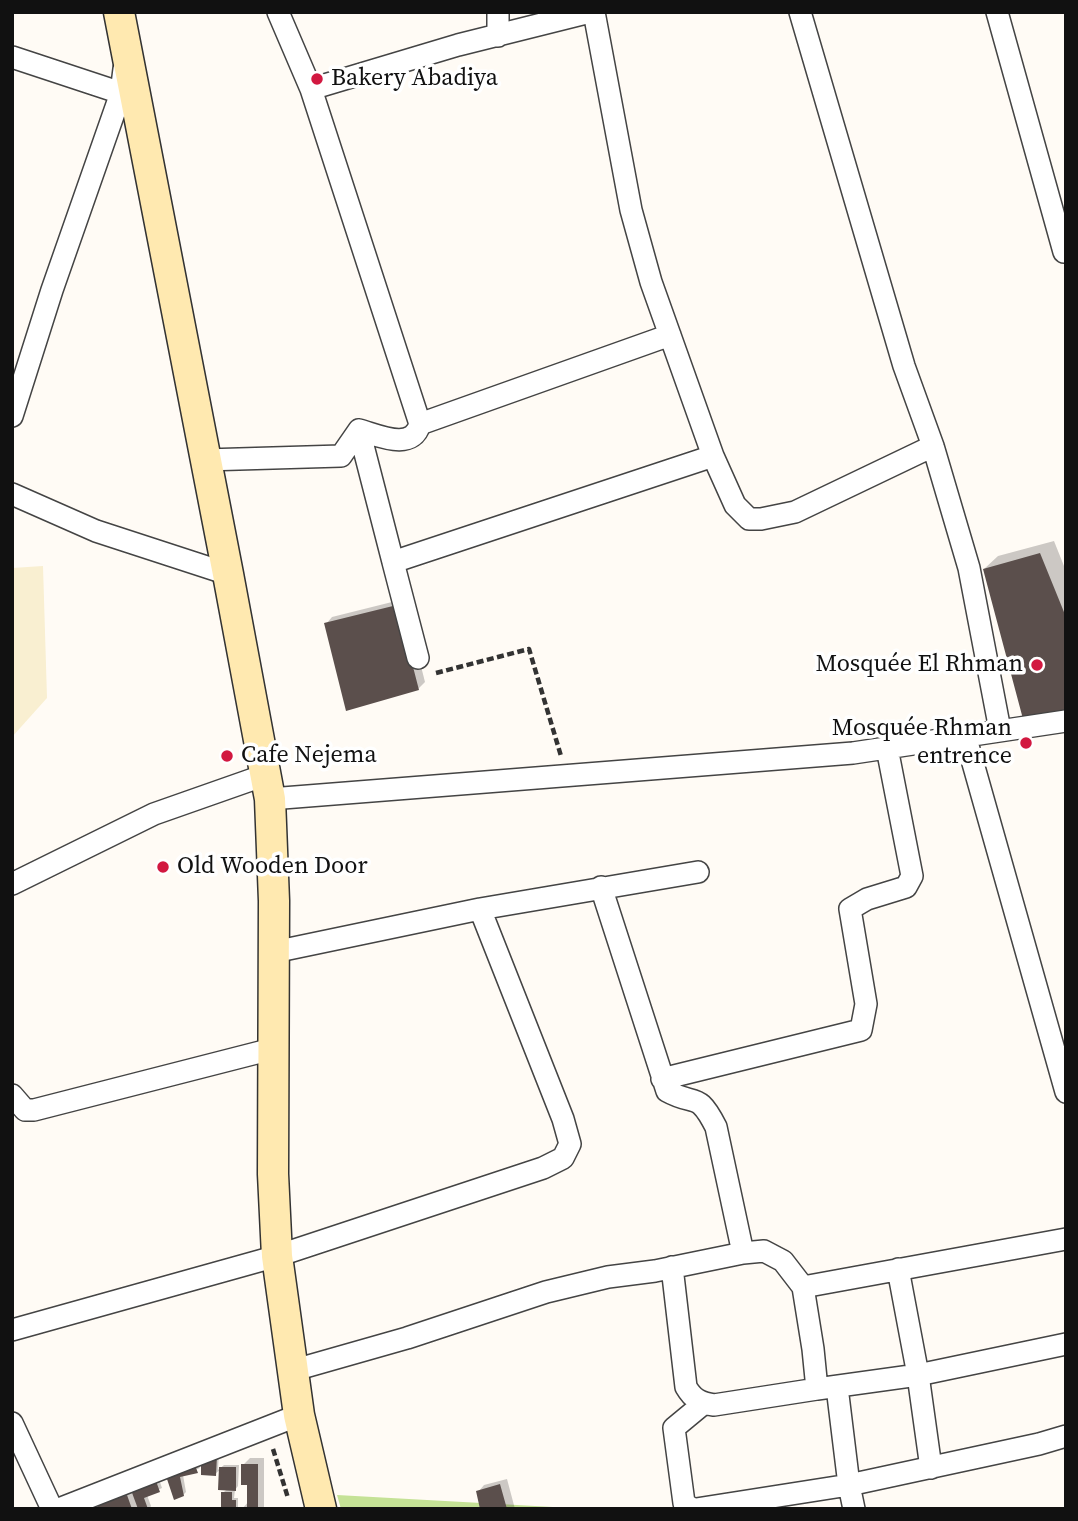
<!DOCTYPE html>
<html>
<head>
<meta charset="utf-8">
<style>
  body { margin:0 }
  #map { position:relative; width:1078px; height:1521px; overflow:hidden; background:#fffbf5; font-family:"Source Serif 4",serif }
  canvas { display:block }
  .frame { position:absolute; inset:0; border:14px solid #111; pointer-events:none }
</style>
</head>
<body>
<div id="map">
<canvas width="1078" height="1521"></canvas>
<div class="frame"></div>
</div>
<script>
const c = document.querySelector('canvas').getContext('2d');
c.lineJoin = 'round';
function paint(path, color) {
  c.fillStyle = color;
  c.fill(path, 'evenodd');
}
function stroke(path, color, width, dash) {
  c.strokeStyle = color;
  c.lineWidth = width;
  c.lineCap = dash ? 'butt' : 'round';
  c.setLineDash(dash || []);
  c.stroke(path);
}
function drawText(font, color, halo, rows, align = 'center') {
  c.font = font + ' "Source Serif 4",serif';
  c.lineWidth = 7;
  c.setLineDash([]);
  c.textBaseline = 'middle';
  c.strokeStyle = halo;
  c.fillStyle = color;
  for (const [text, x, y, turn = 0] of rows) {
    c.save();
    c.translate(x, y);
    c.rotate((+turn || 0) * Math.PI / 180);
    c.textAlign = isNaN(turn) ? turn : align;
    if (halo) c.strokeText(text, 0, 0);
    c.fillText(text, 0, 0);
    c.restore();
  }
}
paint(new Path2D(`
  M43,566L47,698L12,737V568Z`), '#f9efd1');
paint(new Path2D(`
  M337,1495L589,1509H341Z`), '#c5e296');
paint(new Path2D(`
  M1054,541L1066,571V712L984,569L998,556Z
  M404,599L425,682L418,689L326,624L332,617Z
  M219,1452L218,1470L224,1465H239L238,1486L235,1490L234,1498H238V1509H222L223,1493L227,1489L221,1469L215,1474H203Z
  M196,1458L200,1468L183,1475L186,1492L183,1495L166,1471Z
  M250,1458H264V1509H242L249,1501V1484L243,1465Z
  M159,1479L162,1488L147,1495L151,1506L149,1509H101L99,1506L106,1499Z
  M507,1479L515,1509H482L478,1492L484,1485Z`), '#0003');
paint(new Path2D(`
  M1040,553L1066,617V713L1023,719L983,569Z
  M397,605L419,690L346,711L324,623Z
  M201,1454L217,1455L216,1476L201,1475Z
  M193,1460L198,1473L180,1477L184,1496L174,1500L164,1470Z
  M241,1464H258V1509H247V1485H241Z
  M219,1467H236V1491L218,1490Z
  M156,1481L160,1492L144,1498L148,1509H138L131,1490Z
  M500,1484L507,1509H480L476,1491Z
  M221,1492H232V1500H236V1509H221Z
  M127,1495L132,1509H99L97,1505Z`), '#5b4f4c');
const street = new Path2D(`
  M278,12L311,89
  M594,12L631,210L651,282L713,456L735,505L749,519H761L795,512L933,446
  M800,12L904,366L933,446L969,568L1000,730
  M997,12L1064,252
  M498,36V12
  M12,57L121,93
  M12,416L52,290L121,93L124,69
  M420,424L670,335
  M359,430L393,562L713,456
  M205,460L341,456L359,430C378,435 412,452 420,424L311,89L458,45L590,12
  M12,494L96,531L228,574
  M393,562L418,658
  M965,735L1066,1092
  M270,799L853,753L1066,721
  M12,884L154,814L265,775
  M601,887L667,1091C696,1107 697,1090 716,1127L743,1253
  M274,952L480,909L698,872
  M662,1079L861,1030L866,1004L850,909L867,899L906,887L912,876L887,748
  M12,1095L25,1110H34L272,1049
  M672,1267L686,1387C693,1399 700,1403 714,1405L817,1389
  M898,1269L918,1375L931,1468
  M803,1287L1066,1239
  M12,1330L277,1256L543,1168L563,1158L570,1144L563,1119L480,909
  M291,1371L407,1338L546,1292L608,1277L655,1271L743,1253L764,1251L783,1261L803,1287L813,1349L817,1389L918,1375L1066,1344
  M12,1423L52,1509
  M59,1509L299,1415
  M692,1509L684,1503L674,1428L703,1404
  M696,1509L849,1485L837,1387
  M854,1509L849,1485L1039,1444L1066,1436`);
const secondary = new Path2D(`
  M119,12L228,574L270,799L274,901L273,1174L277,1256L299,1415L321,1509`);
stroke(street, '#444', 24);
stroke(secondary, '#333', 33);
stroke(new Path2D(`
  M436,673L529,649L561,756
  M273,1449L288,1498`), '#333', 4.5, [7, 3.5]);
stroke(street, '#fff', 21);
stroke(secondary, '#ffe9b0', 30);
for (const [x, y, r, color] of [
  [317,79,7,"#d21840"],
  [1037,665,7,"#d21840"],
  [1026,743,7,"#d21840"],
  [227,756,7,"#d21840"],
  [163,867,7,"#d21840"]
]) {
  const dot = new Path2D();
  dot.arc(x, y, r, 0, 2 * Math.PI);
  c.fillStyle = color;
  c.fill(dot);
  stroke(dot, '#fff', 2.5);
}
drawText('24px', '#111', '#fff', [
  ["Bakery Abadiya",331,79],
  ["Mosquée El Rhman",1023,665,"right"],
  ["Mosquée Rhman",1012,729,"right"],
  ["entrence",1012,757,"right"],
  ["Cafe Nejema",241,756],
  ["Old Wooden Door",177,867]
], 'left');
</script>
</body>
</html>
